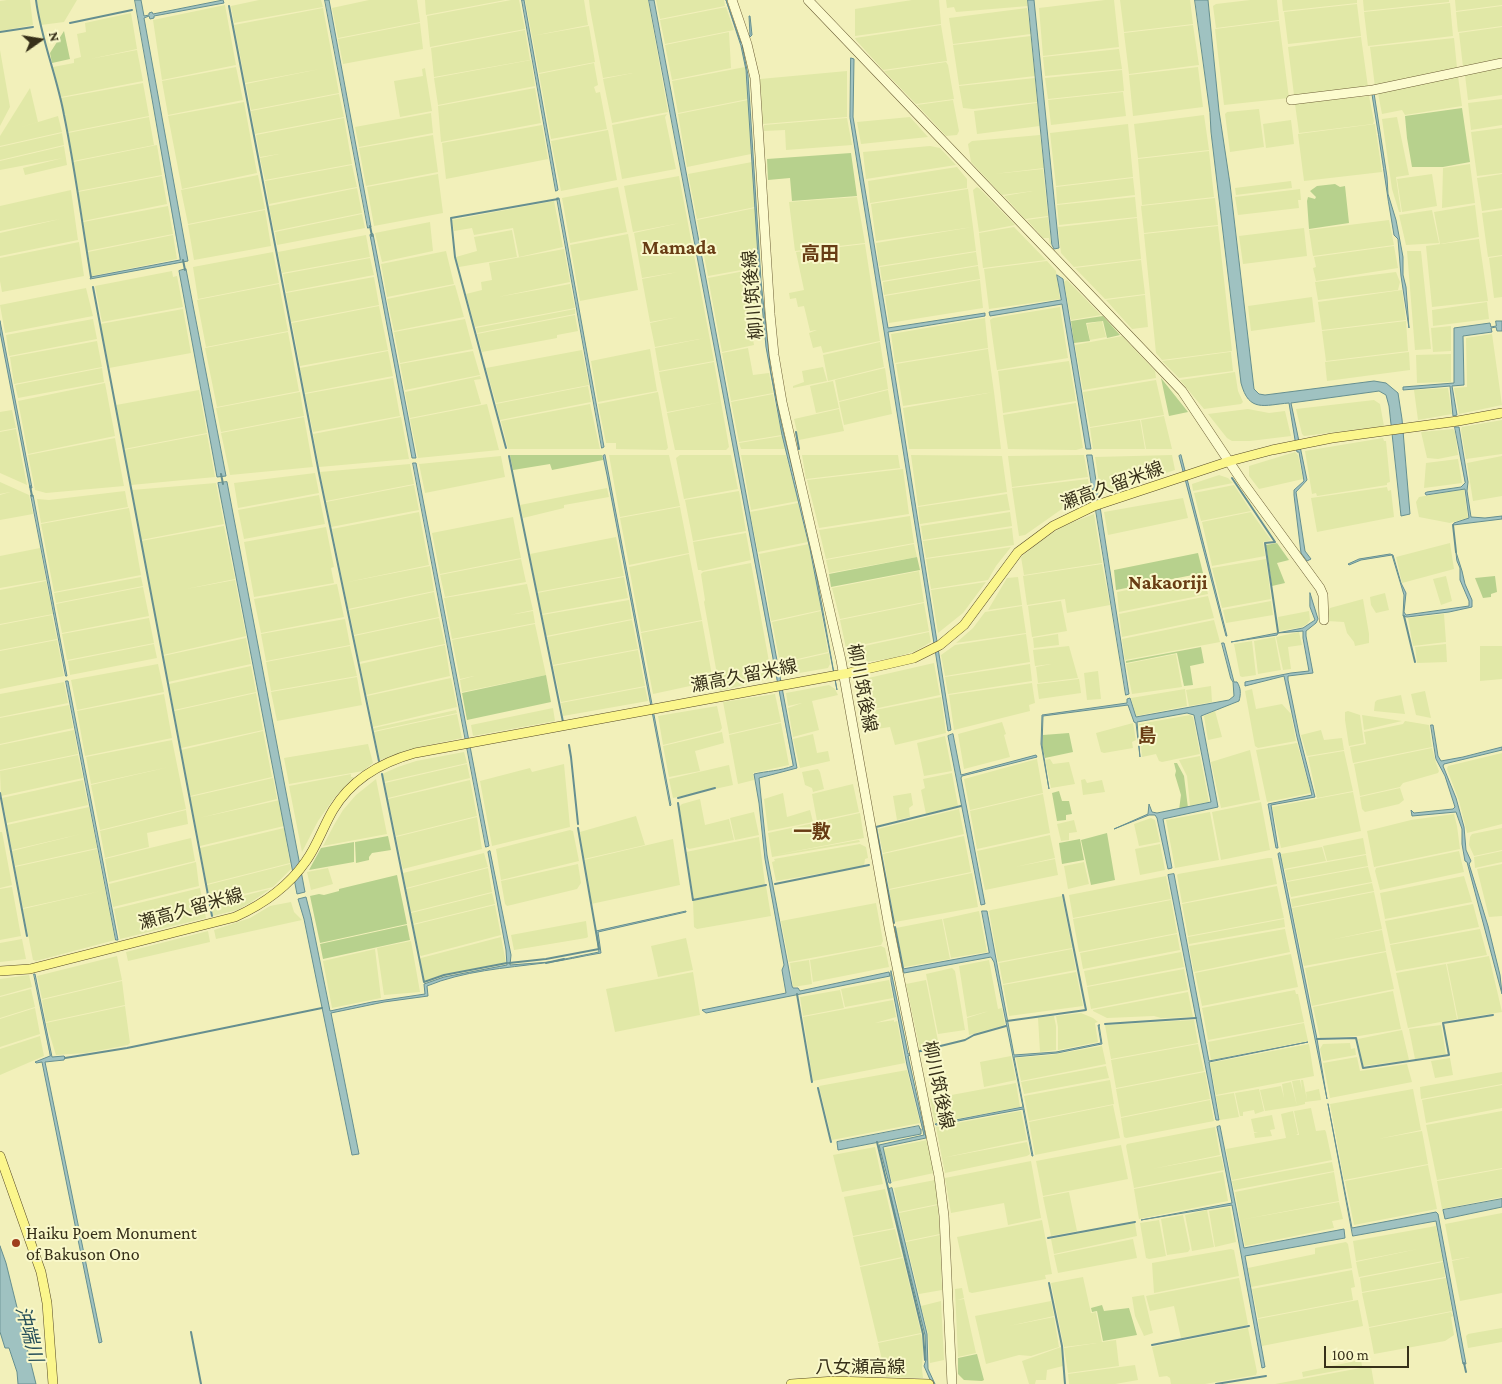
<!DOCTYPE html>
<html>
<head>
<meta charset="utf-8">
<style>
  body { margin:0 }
  #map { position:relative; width:1502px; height:1384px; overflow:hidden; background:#f2f0ba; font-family:"Crimson Pro",serif }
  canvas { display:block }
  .north { position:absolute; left:15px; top:15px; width:50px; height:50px; -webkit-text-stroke:4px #f9f8ca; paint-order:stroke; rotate:77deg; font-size:14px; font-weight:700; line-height:20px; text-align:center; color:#373019 }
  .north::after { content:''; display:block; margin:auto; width:18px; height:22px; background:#373019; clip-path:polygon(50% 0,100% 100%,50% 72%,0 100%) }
  .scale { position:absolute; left:1324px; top:1346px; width:85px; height:22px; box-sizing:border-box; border:2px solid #373019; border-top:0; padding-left:6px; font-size:15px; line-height:18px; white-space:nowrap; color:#373019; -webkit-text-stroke:4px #f9f8ca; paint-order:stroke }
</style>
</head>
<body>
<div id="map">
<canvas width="1502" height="1384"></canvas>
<div class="north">N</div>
<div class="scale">100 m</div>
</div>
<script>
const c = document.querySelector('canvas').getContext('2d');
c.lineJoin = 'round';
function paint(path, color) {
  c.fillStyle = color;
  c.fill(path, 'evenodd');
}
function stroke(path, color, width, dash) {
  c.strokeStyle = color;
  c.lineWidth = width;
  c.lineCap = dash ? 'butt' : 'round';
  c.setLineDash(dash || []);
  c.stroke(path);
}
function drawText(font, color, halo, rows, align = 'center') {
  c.font = font + ' "Crimson Pro","Noto Sans JP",serif';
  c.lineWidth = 4;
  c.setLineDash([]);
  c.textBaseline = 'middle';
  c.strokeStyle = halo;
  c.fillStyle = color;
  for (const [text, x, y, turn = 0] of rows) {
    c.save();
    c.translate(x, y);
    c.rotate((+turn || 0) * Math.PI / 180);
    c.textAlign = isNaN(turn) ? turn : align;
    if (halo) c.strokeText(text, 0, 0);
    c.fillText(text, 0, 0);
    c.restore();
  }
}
paint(new Path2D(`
  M7,0H30L33,25L0,31V1Z
  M37,0H77L64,22L41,25Z
  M259,0H321L323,7L234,23L231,6Z
  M369,0H417L420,22L338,38L332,8Z
  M425,0H505L426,15Z
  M511,0H519L525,29L430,47L427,16Z
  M525,0H584L588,25L532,36Z
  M589,0H648L668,112L612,123L603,79L633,73L603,78L590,9L619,3L590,9Z
  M656,0H724L725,6L660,19Z
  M912,0H939L941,24L855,36V9Z
  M946,0H1027L1028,6L956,12L954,7L947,8Z
  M1105,0H1114L1119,47L1043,56L1039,8Z
  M1120,0H1190L1193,24L1124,32Z
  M1250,0H1277L1279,20L1216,28L1213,6L1216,4Z
  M1282,0H1357V3L1283,11Z
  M1363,0H1449V2L1364,11Z
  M1455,0H1502V5L1456,11Z
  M1450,3L1453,36L1368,46L1364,12Z
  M1357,4L1361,36L1288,44L1284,12Z
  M225,5L236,65L162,80L153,20Z
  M1502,6V26L1458,32L1456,12Z
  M726,7L734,30L665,44L660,20Z
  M323,8L339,93L251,110L246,84L320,69L245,83L241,60L320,45L241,60L234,25Z
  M1027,8L1031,34L953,44L949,18Z
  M131,13L137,49L90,59L137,50L143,81L61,97L53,67L74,63V59L81,57L77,34L86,32L85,23Z
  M1279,21L1289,98L1224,105L1215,29Z
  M420,23L423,49L343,64L338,39Z
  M941,25L947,61L883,70L856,40L855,38Z
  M1193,25L1199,65L1129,74L1124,33Z
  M589,26L595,62L539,73L532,36Z
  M1502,27V59L1463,67L1459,33Z
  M525,30L530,60L434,77L431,48Z
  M729,32L731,68L672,80L665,45Z
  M1031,36L1035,76L959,85L953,45Z
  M1361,37L1368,87L1294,95L1288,47Z
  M1454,38L1457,68L1375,87L1370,47Z
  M1119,49L1122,69L1045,76L1043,57Z
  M0,50L10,107L0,126Z
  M531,60L535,86L438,105L434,78Z
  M946,62L948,65L954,99L916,104L884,71Z
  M594,63L598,85L594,87L596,93L600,92L607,129L551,139L539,74Z
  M1502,66V95L1468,100L1465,75Z
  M236,67L243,100L168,115L162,81Z
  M745,67L748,99L678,113L672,81Z
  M1198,67L1203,107L1133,116L1129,75Z
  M425,68L432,111L400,117L394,81L423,76L422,69Z
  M1122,70L1124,91L1048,99L1045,78Z
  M847,71V117L763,124L760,79Z
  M1458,76L1462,106L1405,115L1402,110L1382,114L1378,93Z
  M1035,78L1037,102L973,109L963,108L959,86Z
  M143,83L149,116L68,132L61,98Z
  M30,88L38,122L12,130L58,116L62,132L0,146V136Z
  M535,88L541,123L441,142L438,106Z
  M1123,92L1126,116L1051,125L1048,100Z
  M339,94L344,117L255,134L251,111Z
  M1369,96L1374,121L1373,124L1299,133L1295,104Z
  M1502,99V125L1471,130L1468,103Z
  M748,100L751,154L687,167L678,114Z
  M953,100L959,131L957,135L946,136L917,105Z
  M244,102L257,173L182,189L168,116Z
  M1037,103L1040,126L977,134L974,111Z
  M1259,109L1264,147L1230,152L1225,114L1227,112Z
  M431,113L433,133L359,147L355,127Z
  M667,114L665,117L676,169L622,179L612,125Z
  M1204,115L1209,150L1138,158L1134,124Z
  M149,117L154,145L73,161L68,133Z
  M910,117L928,137L861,144L857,122Z
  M1397,117L1409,175L1396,177L1401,212H1399L1392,189L1382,119Z
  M344,118L352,164L265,180L260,158L279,154L260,157L256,135Z
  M847,118L852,145L786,150L785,130L764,131V125Z
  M1291,120L1294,144L1266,148L1263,124Z
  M1128,124L1133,177L1056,186L1050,133Z
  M1375,124L1382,172L1304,181L1298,134Z
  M542,125L548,159L446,179L442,143Z
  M1502,128V173L1477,176L1471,132Z
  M608,130L617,180L561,191L551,141Z
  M62,133L64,145L0,160V147Z
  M433,135L438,172L366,186L359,148Z
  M1040,135L1044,168L994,174L1043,169L1048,216L1025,219L1004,196L1033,191L1002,195L971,162L968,144L972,141Z
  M157,145L162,175L78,191L73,162Z
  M64,146L67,165L25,175L23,168L63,158L0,170V161Z
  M930,146L940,148L956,165L866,179L863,152Z
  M1209,151L1214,197L1142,205L1138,159Z
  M752,162L755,207L697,219L688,174Z
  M1470,164L1475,203L1442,208L1443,168Z
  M352,165L357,187L269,204L265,181Z
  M957,167L967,179V188L870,203L868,181Z
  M438,174L443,213L374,226L367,187Z
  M1432,174L1437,206L1402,212L1397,179Z
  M1502,174V208L1482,211L1477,178Z
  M258,175L265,209L188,224L181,190Z
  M162,176L167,204L83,221L78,192Z
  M679,176L714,361L659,371L655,348L705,338L655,347L650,323L678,317L650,322L642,279L678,272L642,278L634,233L680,223L633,232L624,186Z
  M1133,178L1135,195L1057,204L1056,187Z
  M1291,181L1292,188L1236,195L1235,188Z
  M618,187L627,232L570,243L562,198Z
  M977,187L980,189L1015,225L979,232L973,190Z
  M357,188L362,213L274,231L269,206Z
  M968,189L973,227L876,241L871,204Z
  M1300,189L1301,200H1298L1299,208L1238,215L1235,197Z
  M71,190L78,240L0,256V233L60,219L0,231V206Z
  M857,197L865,243L795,251L789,202Z
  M1135,197L1137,217L1059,225L1057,205Z
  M1215,198L1218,225L1144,233L1141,206Z
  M554,201L563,247L519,257L513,228L474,235L472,228L454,231L452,220Z
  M1475,205L1479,237L1440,244L1434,212Z
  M168,206L173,234L87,251L83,222Z
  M755,208L758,267L708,276L697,220Z
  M265,210L271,246L194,260L188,225Z
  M1432,210L1439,243L1406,245L1399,215Z
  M1502,210V255L1488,257L1482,213Z
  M362,214L365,228L277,245L275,232Z
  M1048,217L1051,244H1050L1049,238H1043L1027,220Z
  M1137,218L1141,259L1074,267L1061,253L1058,227Z
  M1389,220L1394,245L1313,256L1309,230Z
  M430,222L433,251L382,262L375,233Z
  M1218,226L1232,351L1162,360L1156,353L1144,234Z
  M973,227L976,251L879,266L876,243Z
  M1014,227L1046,260L983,268L979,233Z
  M1304,228L1307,256L1243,264L1239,236Z
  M512,230L517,257L459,267L456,257L477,251L474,237Z
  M628,234L638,290L580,301L570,245Z
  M173,235L177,259L92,276L88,252Z
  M366,235L370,257L282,273L278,252Z
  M1479,239L1488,301L1432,307L1426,246Z
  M79,242L84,276L2,292L0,281V258Z
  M865,244L880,341L823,353L821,346L813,348L809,333L817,330L810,331L804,306L798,307L796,298L790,299L789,293L804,290L796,252Z
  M1394,246L1398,268L1316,281L1313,268L1316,267L1314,257Z
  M564,249L570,282L498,297L570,284L575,308L475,327L466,294L482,290L481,282L492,280L489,263Z
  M446,251L454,284L387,297L381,264Z
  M1407,251H1421L1431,349L1415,350Z
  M273,252L279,283L198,299L193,267Z
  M976,252L978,265L882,281L880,267Z
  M1502,256V297L1494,298L1489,258Z
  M370,258L374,275L286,292L283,274Z
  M1141,260L1145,294L1105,299L1075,268Z
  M1047,261L1056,271L1060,299L989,309L984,269Z
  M978,266L980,279L884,295L883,282Z
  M755,269L756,273H759L760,298L755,300L758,317L750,323L754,345L722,352L708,278Z
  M172,271L173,277L177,276L183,307L102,322L95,286Z
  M1396,272L1400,282L1398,290L1318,300L1315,282Z
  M374,277L379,305L291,322L286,293Z
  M980,280L983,308L889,323L885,296Z
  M1067,280L1068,281L1101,315L1071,320L1064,282Z
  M279,284L288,331L206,347L197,300Z
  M455,285L464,317L394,331L387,299Z
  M86,288L93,316L5,333L0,305Z
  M1402,290L1406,320L1322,330L1318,302Z
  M1145,295L1148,327L1132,329L1106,300Z
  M1312,297L1315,322L1251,331L1248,306Z
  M1487,302L1489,319L1433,326L1432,310Z
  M379,306L388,350L300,366L292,323Z
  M1060,307L1068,358L997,370L990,320L993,318Z
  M183,309L191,353L109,368L106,351L149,343L106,351L100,324Z
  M575,309V314L477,333L476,328Z
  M575,315L578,331L557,335V338L482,352L477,334Z
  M985,318L988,348L895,363L891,334Z
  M93,319L97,339L9,356L6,335Z
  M465,319L473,349L400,363L394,332Z
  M1102,321L1106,337L1090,340L1087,324Z
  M1406,321L1408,351L1326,361L1322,331Z
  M1451,326V351L1433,352L1431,328Z
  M288,332L299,391L217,407L205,348Z
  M1492,334L1502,405L1459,414L1454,388L1467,387L1466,338Z
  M1122,336L1155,371L1156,378L1083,390L1075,345Z
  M97,341L102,367L14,384L10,357Z
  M880,342L884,367L828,381L823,355Z
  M748,348L753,375L769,373L773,393L731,401L722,353Z
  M650,349L657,391L598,402L591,361Z
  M988,349L994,392L903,406L896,364Z
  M582,350L589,385L496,403L486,368Z
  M388,351L393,376L305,393L300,368Z
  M473,351L480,375L405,390L400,364Z
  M1230,352H1231L1233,371L1179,378L1162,361Z
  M1409,352L1410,370L1327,381L1325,362Z
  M1451,354V382L1417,383L1416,355Z
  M1069,361L1076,401L1003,413L998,371Z
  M714,362L721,402L667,412L659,372Z
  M823,367L827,381L793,388V386L804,382L802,371Z
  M102,368L104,382L18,398L15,385Z
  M885,368L888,389L839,401L835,380Z
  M1235,372L1238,391L1243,402L1241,404L1204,409L1180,380Z
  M480,376L481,379L474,380L481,404L410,418L405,392Z
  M393,378L400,416L313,432L305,394Z
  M1156,380L1164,415L1090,427L1083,392Z
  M833,381L839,408L816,413L810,386Z
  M105,383L115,436L28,454L18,401Z
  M588,386L591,402L500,420L496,404Z
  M1448,388L1452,414L1418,420L1414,390Z
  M199,390L207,433L124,449L116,405Z
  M888,390L892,414L844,425L839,402Z
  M300,392L304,416L221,432L216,408Z
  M658,392L668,448L666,450L616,449V443H606L598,404Z
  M994,392L1001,449H909L903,408Z
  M773,394L782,435L739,442L731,402Z
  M1374,400L1380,404L1384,426L1304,436L1302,434L1296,409Z
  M721,402L729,447L726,450H675L667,413Z
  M1076,403L1083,448L1076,450L1008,449L1003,415Z
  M487,404L499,450L418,458L410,419Z
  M590,404L600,449H508L501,421Z
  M839,409L844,431L799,440L794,419Z
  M1248,409L1269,413L1285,411L1291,436L1250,441H1232L1227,438L1208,414Z
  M12,410L16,428L0,431V412Z
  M1164,416L1172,449H1146L1141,420Z
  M304,417L313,467L230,475L221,433Z
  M401,417L409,459L319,467L313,434Z
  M1140,420L1145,449H1093L1090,428Z
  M1502,420V454L1466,459L1461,430L1462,427Z
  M16,429L27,485L0,473V432Z
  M1453,429L1455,432L1458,455L1438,459L1427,458L1421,432Z
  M207,434L215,477L131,485L124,450Z
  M782,436L785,449H741L739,443Z
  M115,438L124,486L46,493L35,490L28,455Z
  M1383,438L1384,441H1386L1390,482L1387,483V485L1317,496L1316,493L1312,494L1305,451Z
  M1295,452L1298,455L1303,479L1259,489L1249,476V466Z
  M609,455H669L680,506L620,517Z
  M680,455H731L738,489L684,499L676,458Z
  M741,455H786L798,501L751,510Z
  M802,455H898L900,468L806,479Z
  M911,455L1002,456L1007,492L918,506Z
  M1084,455L1088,477L1012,487L1008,456Z
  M1172,455L1175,470L1101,495L1095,457Z
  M501,456L505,477L425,493L419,464Z
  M1502,456V496L1473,501L1467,463Z
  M1458,459L1462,483L1424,488L1426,463Z
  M410,464L414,484L326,501L320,472Z
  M903,469L909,514L819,528L807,480Z
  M315,473L319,493L238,508L234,483Z
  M1219,475L1228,478L1233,483L1193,491L1192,484Z
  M1088,479L1091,497L1069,504L1025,535L1019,536L1012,488Z
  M0,482L29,495L33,514L0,520V495L10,492L0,494Z
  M216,483L224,524L141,540L132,490Z
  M414,485L419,510L331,527L326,502Z
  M1234,485L1251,511L1201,521L1194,493Z
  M1387,487L1388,491L1391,490L1394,517L1317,532L1311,498Z
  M607,488L609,497L564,505V508L523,518L520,505Z
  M1464,489L1468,518L1450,523L1419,517L1416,502L1419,497Z
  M125,491L128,507L41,523L37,499L49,500Z
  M739,491L746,531L693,541L685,500Z
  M1007,494L1010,510L920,524L918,507Z
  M319,495L325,524L244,539L238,510Z
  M1183,498L1188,518L1108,535L1104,512Z
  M798,503L808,542L758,552L750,512Z
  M680,507L689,553L629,565L620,518Z
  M129,508L141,575L54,592L41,524Z
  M419,512L429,565L343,583L332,529Z
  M1010,512L1012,526L923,540L921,526Z
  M1251,512L1271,540L1263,542L1265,556L1212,566L1202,522Z
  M1094,514L1102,563L1024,575L1021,557L1038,543L1063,526Z
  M910,516L914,543L826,559L819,530Z
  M513,517L521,558L440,574L432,533Z
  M224,526L235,579L186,589L235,580L246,636L163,655L141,541Z
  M326,527L334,567L331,568L334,583L254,597L244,542Z
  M1012,528L1014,545L926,558L923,541Z
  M746,533L751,560L702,571L701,570H698L693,542Z
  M616,537L624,576L537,592L530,554Z
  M1450,543L1454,569L1402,583L1396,557Z
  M809,544L821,610L771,621L767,595L776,593L767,595L759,554Z
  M914,544L917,557L829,573L826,560Z
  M1011,547L996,566L988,580L931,589L926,559Z
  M40,548L46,580L0,588V556Z
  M689,554L702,620L641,632L629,567Z
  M521,559L526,582L445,597L440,575Z
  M1266,559L1271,599L1222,608L1212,568Z
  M751,563L772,678L720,691L704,602L705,600L701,574L703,572Z
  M1102,564L1110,605L1067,613L1065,599L1027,605L1023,576Z
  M430,566L434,591L348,609L343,583Z
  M919,571L924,602L840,619L832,588Z
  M1203,575L1208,594L1119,612L1117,592Z
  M1446,576L1452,601L1441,605L1433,579Z
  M141,577L143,586L56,603L54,593Z
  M624,577L628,598L542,614L537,593Z
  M1018,577L1022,605L988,610L1007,578Z
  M46,581L53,614L0,624V590Z
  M986,582L963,613L938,633L931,590Z
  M337,584L344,617L261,633L254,599Z
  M527,584L533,610L510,615L533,611L535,623L452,639L444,598Z
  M143,587L149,616L62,633L56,604Z
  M434,592L439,617L354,635L349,610Z
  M1385,593L1389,610L1376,613L1371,605L1370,597Z
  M1208,596L1214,618L1122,637L1119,614Z
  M1363,599L1369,634V643L1355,646L1354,642L1347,633L1344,622L1327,621V615L1330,608Z
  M629,600L632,619L546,636L542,615Z
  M1061,601L1067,631L1032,637L1028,606Z
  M1271,601L1273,615L1226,623L1223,610Z
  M924,603L929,631L846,648L840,620Z
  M1022,606L1026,633L956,643L973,628L985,612Z
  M821,611L828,652L780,663L772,622Z
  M1309,611L1310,620L1307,624L1302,627L1279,631L1278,617Z
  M1444,614L1446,642L1413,646L1408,618Z
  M52,615L57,639L0,650V625Z
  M149,618L154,643L67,660L62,634Z
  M439,618L445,644L359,662L354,636Z
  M345,619L350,645L266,661L261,634Z
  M632,620L638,649L553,665L547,637Z
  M1214,620L1220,642L1125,660L1122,639Z
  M702,621L713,681L653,694L641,633Z
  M535,624L546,675L462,692L460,680L474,676L460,679L452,640Z
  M929,632L931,642L916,651L893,658L853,664L849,662L846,650Z
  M1299,632L1302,645L1288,647L1291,669L1283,670L1276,637Z
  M1026,634L1030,662L945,676L941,655L955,645Z
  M1058,634L1059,645L1034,648L1033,638Z
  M1275,637L1281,670L1258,674L1254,641Z
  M246,638L251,664L168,682L163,656Z
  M57,640L64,676L0,689V651Z
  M1252,641L1256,675L1242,677L1240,676L1234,644Z
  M154,644L157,658L70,675L68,661Z
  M1446,644L1447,662L1417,663L1415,647Z
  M445,645L450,676L366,695L360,664Z
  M350,646L357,676L271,691L266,662Z
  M1069,646L1078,678L1038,683L1036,667L1051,664L1035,666L1033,650Z
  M1480,646H1502V679L1480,681Z
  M638,650L645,686L561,702L553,666Z
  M829,653L830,664L828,668L782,676L780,664Z
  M1176,654L1182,687L1132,694L1126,664Z
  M934,663L940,695L859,712L855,681Z
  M158,664L164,692L77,710L71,680Z
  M1030,664L1032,681L948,694L945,677Z
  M251,666L256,692L174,710L169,684Z
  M1098,671L1101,699L1087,700L1084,673Z
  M357,677L362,705L277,721L271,692Z
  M451,678L457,707L373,727L367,696Z
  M1079,679L1081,693L1039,699L1037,684Z
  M64,682L68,703L0,717V694Z
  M1032,683L1035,703L1029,705L1030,711L954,730L949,695Z
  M829,685L835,689L838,695L812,701L819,730L793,737L788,708L802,703L788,706L786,693Z
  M1211,686L1212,702L1189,706L1186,690Z
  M645,687L648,701L563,716L561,703Z
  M1185,689L1187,706L1136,716L1131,698Z
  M1252,689L1256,709L1282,704L1291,714L1296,741L1258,748L1255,746L1245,691Z
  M1425,691L1431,718L1416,715L1411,694Z
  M256,693L263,730L181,748L174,711Z
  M164,694L172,738L85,756L77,711Z
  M775,694L781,722L729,734L723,702Z
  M1401,695L1405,714L1374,711L1375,702L1377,700Z
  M941,697L946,733L895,745L890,727L863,731L860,713Z
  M69,705L73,728L0,744V718Z
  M717,706L722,728L720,731L663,745L658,716Z
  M553,708L555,721L473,736L471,725Z
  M456,710L457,713L374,731V728Z
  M1215,711L1222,737L1208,740L1204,716Z
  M1348,711L1360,715L1364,743L1349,746L1345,720V712Z
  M457,714L462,738L419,747L380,760L374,732Z
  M1190,715L1193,717L1200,754L1162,762L1159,761L1156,754L1142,757L1139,724Z
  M1362,715L1402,721L1364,730Z
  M1405,721L1429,725L1432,747L1353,763L1350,747L1366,744L1364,732L1403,724Z
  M1002,722L1006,734L1004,735L1010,757L964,769L958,734Z
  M781,723L789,765L753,773L754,780L738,784L729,735Z
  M1133,723L1136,740L1132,742L1133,748L1104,753L1101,752L1096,733Z
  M74,730L78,754L0,770V745Z
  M1321,730L1324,740L1342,738L1344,750L1307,756L1301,735Z
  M263,731L272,777L190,796L181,750Z
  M722,732L724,743L695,751L700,771L669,777L663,746Z
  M813,734L817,753L828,751L830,761L800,768L793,739Z
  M945,736L952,771L924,776L917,743Z
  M172,740L186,809L100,830L91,785L169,767L91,784L86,757Z
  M1297,743L1311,793L1267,802L1256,750Z
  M368,744L373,763L363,771L289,784L284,758Z
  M1432,748L1436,763L1439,771L1438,773L1403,783L1400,787L1360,796L1354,764Z
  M1250,750L1260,800L1221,808L1211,762Z
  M1344,751L1353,791L1317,798L1308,757Z
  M464,752L467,763L384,782L382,774L398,767L416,761Z
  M1502,753V824L1467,833L1459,801L1447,769L1448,766Z
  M78,755L83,778L1,796L0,771Z
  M1200,756L1209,802L1190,806L1187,776L1179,760Z
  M1037,759L1043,793L970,810L964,779Z
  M1050,759L1053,764L1069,762L1075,784L1051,788L1045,760Z
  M467,764L470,778L388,798L385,783Z
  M564,764L570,827L492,846L480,781L530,768L532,772Z
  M729,765L733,785L673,798L669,779Z
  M818,769L820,772L824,789L813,792L812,788L805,785L802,772Z
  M952,773L958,806L926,814L921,790L925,788L923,779Z
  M351,774V777H354L335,797L318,821L302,852L289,786Z
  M273,778L277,799L199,818L280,800L284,826L200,846L190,797Z
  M376,779L387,834L323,846L334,825L343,810L356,795Z
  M1085,779L1087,783L1102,780L1105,792L1083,795L1081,780Z
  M83,780L88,805L7,823L2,798Z
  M470,780L477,816L396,836L388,799Z
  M853,784L859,812L817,821L812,794Z
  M1400,788L1404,800L1399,804L1365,812L1362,809L1360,797Z
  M1353,792L1361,831L1281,848L1272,807Z
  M783,793L787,817L810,810L813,822L768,831L764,799Z
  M911,793L913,805L909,808L910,817L897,820L893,796Z
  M1043,794L1050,833L977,849L970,811Z
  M700,799L705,825L729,819L734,840L689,849L686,847L679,807L682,804Z
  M1261,802L1270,850L1221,860L1212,812Z
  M89,807L97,848L15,866L12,851L81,834L12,850L7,825Z
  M959,809L964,834L883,853L878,829Z
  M186,810L188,824L147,833L149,847L105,858L100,831Z
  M754,812L759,835L735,840L730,818Z
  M1210,812L1219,860L1175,868L1166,820Z
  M860,813L864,838L775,855L859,840L860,842L772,857L768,833Z
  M1454,814L1457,826L1460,849L1374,867L1367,831L1411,820Z
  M636,816L645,845L584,859L580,832Z
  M477,817L482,849L403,869L396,837Z
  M1151,818L1155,820L1160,842L1139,846L1134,824Z
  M1074,820L1077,832L1069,833V840L1061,841L1057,824Z
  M284,828L290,863L207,884L200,848Z
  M1502,828V850L1474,856L1469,845L1470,837L1472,834Z
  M570,830L573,831L579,861L501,880L496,849Z
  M0,832H2L12,885L0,888Z
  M1050,835L1055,858L1015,867L1055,859L1058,875L985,890L977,851Z
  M964,836L971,872L889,889L883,854Z
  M759,837L765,884L763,886L694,899L686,852Z
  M191,838L195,861L109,882L105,859Z
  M1363,838L1366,854L1327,861L1323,846Z
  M673,839L680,885L591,904L584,860Z
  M860,844L866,847L868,858L865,859L864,866L776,881L772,862L775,861L774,859Z
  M1160,844L1165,870L1140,875L1135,849Z
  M1322,847L1326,861L1284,869L1281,854Z
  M97,849L115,940L36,961L33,960L23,909L101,891L23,908L15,867Z
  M1459,851L1464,872L1380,890L1375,871L1376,868Z
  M1502,851V862L1475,868L1474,857Z
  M484,853L488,867L406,888L403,873Z
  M1366,855L1368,866L1287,881L1285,870Z
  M1268,858H1272L1277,884L1182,903L1177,875L1178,874Z
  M196,862L199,886L113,907L109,884Z
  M1084,862L1089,884L1068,889L1064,866Z
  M290,864L291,869L273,887L210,902L207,885Z
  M578,864L581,883L577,889L507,906L505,904L501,881Z
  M1502,864V916L1489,917L1477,869Z
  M1368,867L1372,882L1291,897L1287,882Z
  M328,868L333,884L311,890L307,872Z
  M488,868L492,892L411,912L406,889Z
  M972,873L978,907L895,922L889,890Z
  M1166,876L1171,899L1073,918L1069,895Z
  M1464,876L1472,902L1385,919L1380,893Z
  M1372,883L1374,891L1292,907L1291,899Z
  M766,886L771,916L697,929L694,927L693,901Z
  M1277,886L1284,918L1188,936L1182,904Z
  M12,887L21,936L0,940V889Z
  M200,888L206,918L120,939L114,909Z
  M270,889L250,903L237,910L213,916L211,904Z
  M1374,892L1382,929L1330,940L1382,930L1386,951L1304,966L1292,908Z
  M492,893L495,904L413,924L411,913Z
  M1062,896L1072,948L998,962L989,911L991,910Z
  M1171,900L1177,933L1079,952L1073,919Z
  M291,902L294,912L302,920L216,939L214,930L250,918L270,906Z
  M876,903L883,941L881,945L789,962L781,921Z
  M1473,904L1479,927L1390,944L1385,921Z
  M495,905L501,935L421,956L420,955L413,925Z
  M979,911L987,952L951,958L943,919Z
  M942,919L950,959L904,967L896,928Z
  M1284,919L1285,927L1189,944L1188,937Z
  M586,921L588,937L586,938L514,950L511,935Z
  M1285,929L1290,952L1194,972L1189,946Z
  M1480,929L1487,955L1396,971L1390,945Z
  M208,931L210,942L128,961L126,952Z
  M1177,934L1180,950L1083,969L1080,953Z
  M501,937L506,963L444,974L424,981L420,960L421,958Z
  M686,938L693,970L658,977L651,946Z
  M22,939L26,959L0,962V943Z
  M411,941L420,992L384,995L377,948Z
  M881,946L885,948L889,967L813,982L810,960Z
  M375,949L381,998L332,1008L323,961Z
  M1072,949L1076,970L1003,984L999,963Z
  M1181,952L1184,967L1087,986L1084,971Z
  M1386,952L1394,989L1312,1006L1305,968Z
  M1291,954L1298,987L1202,1006L1195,973Z
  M117,956L122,980L42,999L37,976Z
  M1489,956L1502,1012L1458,1019L1447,964Z
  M809,960L812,984L793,987L790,963Z
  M989,960L998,1009L1002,1008L1005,1025L969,1035L967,1018L989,1011L967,1017L959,966Z
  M1446,964L1457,1019L1408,1028L1396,973Z
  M952,968L955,971L965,1030L938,1034L926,974Z
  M1184,969L1188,990L1091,1009L1087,987Z
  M693,972L700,1015L615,1032L606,989Z
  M1076,972L1083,1006L1009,1016L1003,985Z
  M29,975L32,987L0,996V979Z
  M889,980L893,998L845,1007L841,989Z
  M926,980L939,1046L920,1050L906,984Z
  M122,981L125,1005L46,1022L42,1000Z
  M31,989L35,1007L0,1018V997Z
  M840,990L844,1008L803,1016L800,997Z
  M1295,990L1296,994H1298L1304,1022L1208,1040L1202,1008Z
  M1393,991L1401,1029L1359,1036L1320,1038L1313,1007Z
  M1188,992L1193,1017L1161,1018L1154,1016L1107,1018L1093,1011V1010Z
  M893,1000L896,1017L875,1023L894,1020V1022L897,1021L905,1063L813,1081L803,1017Z
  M125,1006L130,1043L128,1045L86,1053L56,1055L46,1023Z
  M35,1008L40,1034L0,1047V1019Z
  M1081,1013L1093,1018L1098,1022L1095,1023L1098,1042L1058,1050V1027L1056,1016Z
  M1054,1016L1056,1026V1050L1040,1052L1038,1018Z
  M1194,1020L1198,1043L1111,1059L1105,1025Z
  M1304,1023L1308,1041L1211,1060L1208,1042Z
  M1441,1025L1446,1055L1415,1059L1409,1029Z
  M1402,1030L1409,1060L1363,1066L1358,1039Z
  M40,1036L44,1056L0,1075V1049Z
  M1350,1043L1351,1049L1355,1048L1356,1055L1323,1061L1320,1049L1323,1044Z
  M1198,1044L1204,1071L1116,1088L1111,1060Z
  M1309,1044L1314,1076L1216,1095L1210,1063Z
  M1102,1046L1106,1064L1021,1081L1016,1058L1051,1055Z
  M1011,1056L1016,1080L984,1087L980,1062Z
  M1357,1057L1360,1071L1407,1064L1412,1082L1330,1098L1323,1063Z
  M1450,1058L1453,1075L1435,1078L1431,1061Z
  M1106,1066L1109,1078L1024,1094L1021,1082Z
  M907,1070L920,1123L832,1140L819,1086Z
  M1205,1072L1210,1099L1121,1117L1116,1089Z
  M1502,1072V1084L1421,1099L1420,1087Z
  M1110,1080L1114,1104L1029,1121L1024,1096Z
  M1300,1080L1302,1090L1301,1080H1303L1307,1100L1306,1092L1319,1089L1321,1100L1305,1102V1104L1297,1106L1292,1081Z
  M1291,1082L1297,1106L1265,1111L1260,1090L1281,1086L1284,1098L1282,1084Z
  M1016,1083L1020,1107L935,1123L930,1099Z
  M1502,1085V1108L1426,1123L1422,1100Z
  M1259,1089L1264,1111L1255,1114L1254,1110L1243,1112V1116H1240L1235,1093Z
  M1413,1089L1421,1130L1378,1139L1422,1131L1428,1164L1344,1180L1330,1104Z
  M1234,1093L1239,1117L1220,1120L1216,1096Z
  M1210,1100L1214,1121L1126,1138L1124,1137L1121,1118Z
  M1113,1105L1120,1138L1035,1155L1029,1122Z
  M1311,1108L1316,1131L1325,1130L1326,1132L1332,1160L1232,1180L1226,1149L1286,1138L1281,1114L1293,1111L1298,1134L1296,1135H1299L1294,1111Z
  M1021,1111L1027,1140L942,1158L936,1127Z
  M1502,1111V1168L1437,1180L1426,1125Z
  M1272,1115L1275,1129L1270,1130L1272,1136L1255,1138L1254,1133L1258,1132H1254L1251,1119Z
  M1215,1127L1220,1155L1152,1169L1221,1156L1224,1170L1134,1188L1126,1146L1127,1144Z
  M927,1140L934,1173L892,1182L883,1149Z
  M1027,1142L1030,1154L1027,1156L945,1173L942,1158Z
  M1121,1145L1128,1179L1043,1196L1036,1161Z
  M875,1147L883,1184L842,1192L833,1155Z
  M1031,1161L1041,1218L1008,1225L1004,1203L951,1213L945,1178Z
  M1332,1162L1334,1171L1234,1190L1232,1181Z
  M1428,1165L1437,1209L1354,1225L1345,1181Z
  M1502,1169V1197L1442,1209L1437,1181Z
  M1223,1172L1228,1201L1139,1219L1134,1189Z
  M1334,1172L1339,1201L1240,1220L1235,1192Z
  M935,1180L938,1204L899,1212L894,1188Z
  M885,1189L894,1228L853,1236L844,1197Z
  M1069,1192L1077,1231L1051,1236L1043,1197Z
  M1339,1202L1343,1219L1332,1221L1334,1228L1245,1246L1240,1220Z
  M938,1205L940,1234L906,1241L899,1213Z
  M1230,1207L1236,1242L1215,1247L1209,1211Z
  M1207,1210L1214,1247L1192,1251L1185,1215Z
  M1502,1213V1293L1460,1301L1452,1261L1470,1257L1452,1260L1445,1224Z
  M1183,1215L1190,1249L1188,1252L1167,1255L1161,1219Z
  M1042,1220L1052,1274L1045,1275L1046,1279L972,1293L969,1292L957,1237Z
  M1159,1220L1166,1256L1149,1259L1146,1258L1140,1223Z
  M1135,1223L1137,1236L1054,1254L1051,1239Z
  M1436,1226L1443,1261L1359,1277L1356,1262L1418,1249L1356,1261L1353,1241Z
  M895,1229L902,1257L860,1266L853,1237Z
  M940,1235L942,1290L919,1294L906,1242Z
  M1133,1239L1137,1258L1058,1273L1054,1255Z
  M1346,1242L1348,1244L1352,1268L1251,1287L1248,1268L1315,1254V1248Z
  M1231,1249L1234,1250L1239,1276L1154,1293L1152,1263Z
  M903,1258L921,1333L878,1342L860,1267Z
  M1443,1262L1445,1277L1362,1292L1360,1278Z
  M1352,1270L1355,1287L1351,1288L1353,1300L1258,1318L1252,1289Z
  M1083,1277L1091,1313L1096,1312L1102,1342L1116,1340L1119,1366L1068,1373L1064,1348L1097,1343L1064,1347L1051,1283Z
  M1239,1278L1248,1324L1245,1326L1181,1338L1174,1306L1150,1311L1146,1296Z
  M1446,1278L1452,1311L1369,1327L1362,1293Z
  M962,1288L964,1298L957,1300L964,1299L976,1353L958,1357L955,1289Z
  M1144,1295L1153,1333L1144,1336L1135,1316L1132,1297Z
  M1358,1300L1363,1326L1262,1346L1258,1319Z
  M941,1301L944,1360L930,1363L928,1333L921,1306Z
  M1051,1301L1054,1316L1009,1326L1054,1317L1059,1347L1031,1356L1019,1355L986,1364L975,1316Z
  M1451,1312L1453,1316L1451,1317L1454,1335L1445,1341L1374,1354L1369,1328Z
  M1248,1328L1257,1372L1256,1375L1205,1384H1171L1170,1378L1167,1376L1159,1377L1152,1347Z
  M1502,1328V1342L1468,1348L1466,1336L1468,1334Z
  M921,1334L923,1346L922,1369L923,1378L886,1377L878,1343Z
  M1061,1347L1063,1366L1047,1370L1046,1380H1036L1035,1384H1029L1022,1361Z
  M1361,1360L1362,1366L1303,1377L1302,1372Z
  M1135,1365L1138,1380L1115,1384H1069L1068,1374Z
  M1371,1366L1374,1384H1275Z`), '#e1e8a7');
paint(new Path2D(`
  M64,31L70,59L52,63L50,53Z
  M1462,108L1470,162L1443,167H1412L1407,138L1405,116Z
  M851,153L857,196L792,201L790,178L768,180L767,159Z
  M1335,184L1340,187L1345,186L1349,223L1309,229L1307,201L1308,197L1315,199L1316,197L1310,191L1317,186Z
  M1103,316L1120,335L1107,338L1103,321L1086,323L1090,341L1074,343L1071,321Z
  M1161,378L1188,412L1169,416Z
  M510,455H602L603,460L552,470L550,464L513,470Z
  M1277,543L1289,560L1277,563L1285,583L1272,586L1266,545Z
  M1198,553L1203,573L1116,590L1114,570Z
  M917,557L920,570L831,587L829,574Z
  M1495,576L1497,592L1491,594V597L1483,598L1475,578Z
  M1201,647L1204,663L1190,666L1193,685L1184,686L1177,653L1126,663V661Z
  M546,675L551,702L467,720L462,693Z
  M1069,733L1073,752L1045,758L1042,745L1043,735Z
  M1174,763H1177L1184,776L1188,808L1179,810L1181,795L1175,775L1176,771Z
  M1059,791L1062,801H1069L1072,814L1066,815V820L1057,821L1052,793Z
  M1107,833L1115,880L1091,885L1081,840Z
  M388,836L391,850L372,853L369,857V860L356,863L355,842Z
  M1080,839L1084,860L1062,864L1059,843Z
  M354,842V862L309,870L321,848Z
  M397,875L407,924L320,943L310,896L319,894L324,895L339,891V889Z
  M407,925L410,940L323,959L320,944Z
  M1102,1305L1104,1311L1129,1308L1137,1335L1103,1341L1097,1311L1092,1312L1091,1308Z
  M977,1354L984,1380L982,1381L964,1380L958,1374V1358Z`), '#b7d18d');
const water = new Path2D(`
  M135,0H141L144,16L149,15V13L152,12L153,14L223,0L224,3L154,16V18L150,19L149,16L144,18L188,261L90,279L91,277L180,260Z
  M325,0H329L371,227L368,228Z
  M522,0H524L558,190L556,191Z
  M649,0H654L797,768L759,778L767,855L792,986L793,988H798L800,991L889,972L890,976L706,1013L702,1010L786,993L782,970L784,965L765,859L759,803L754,774C767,771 780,771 793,766Z
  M726,0L741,43L750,35L749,16H750L752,35L742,45L748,75L761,281L771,373L782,427L810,539L837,690L810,549L782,435L766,347L759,272L746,70L741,46Z
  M1028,0H1034L1059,248L1054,249L1052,245Z
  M1195,0H1208L1219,111L1230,184L1254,389L1259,394L1265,395L1374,381L1386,383L1398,393L1402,419L1410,514L1401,516L1389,406L1386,395L1379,391L1372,392L1291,403L1307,480L1296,492L1305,551L1311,559L1307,561L1301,553L1294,495V490L1304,481L1299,452H1297L1289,403C1264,405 1249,413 1241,383L1211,132L1210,113Z
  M851,58L854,59L853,117L888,328L985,313V316L888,332L951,730L948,731L850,118Z
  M1374,93L1387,177L1388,194L1396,220L1403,257V275L1406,287L1409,328L1401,276L1398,239L1394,235C1386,191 1381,146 1373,101L1372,94Z
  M557,198H559L604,447L602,448Z
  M373,234L416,458H412L370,235Z
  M186,269L226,476L217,477L179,271Z
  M1057,275L1063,279L1091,449H1086L1062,304L990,316L989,312L1061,300Z
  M0,321L32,488H30L0,332Z
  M1496,321H1502V331H1497L1496,327L1491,328L1492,332L1463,336L1464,385L1452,386L1457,415L1453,416L1450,386L1403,390V387L1454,383V328L1490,323L1491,327L1496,326Z
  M1455,427H1459L1468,482L1467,491L1471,517L1485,518L1502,516V519L1453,525L1454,523L1469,518L1465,489L1426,495L1425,493L1427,492L1461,487L1465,483Z
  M605,455L671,805L670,806L607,475L603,456Z
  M1087,455H1092L1129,694L1126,695Z
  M1181,455L1227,636H1226L1179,456Z
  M413,463H416L489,846L486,847Z
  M227,482L305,892L297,894L218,483Z
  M31,495H33L67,676H66Z
  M1456,552L1462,571L1465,584L1472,600V607L1449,612L1407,617L1403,616L1404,595L1392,555L1361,560L1349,565L1348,564L1359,559L1390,554L1393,555L1401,583L1406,593L1404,612L1406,615L1469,606V601L1460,580V568L1457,561Z
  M1310,593L1318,619L1316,623L1306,631V636L1313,673L1288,676V680L1299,734L1315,797L1271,805L1278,848H1276L1268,804L1312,795L1297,737L1284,676L1245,686V682L1291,673L1309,671L1303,638V631L1278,633L1277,635L1231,642L1303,628L1315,620L1310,607Z
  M1222,643H1224L1234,682H1237C1241,688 1241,694 1239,701L1201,716L1218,807L1163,819L1172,868L1168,869L1157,818L1155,815H1149L1114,829L1148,814L1149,804L1152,812L1157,813L1211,802L1194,715L1187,713L1137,722L1140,757L1136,723L1134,722L1128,705L1043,716L1042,745L1049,789L1041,744L1042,715L1127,703V699L1130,698L1136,717L1229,700L1234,696L1233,682L1231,679Z
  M66,681H68L118,940H116Z
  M1431,725H1433L1438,756L1441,761L1463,757L1502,747V750L1444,764L1443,766L1456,798L1464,827L1466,850L1471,861L1469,864L1488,926L1500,975L1502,994L1467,862L1465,861L1462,844V829L1456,812L1412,816L1411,810L1414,813L1453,809L1455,807L1445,776L1436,759Z
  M953,734L961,775L1036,755L1037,757L962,776L961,778L985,904L981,905L948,736Z
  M490,851L511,955L510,965L550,962L599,952L596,931L686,911V912L598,932L601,953C582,956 563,961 544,963C505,968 463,971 427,986L428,996L384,1002L331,1013L359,1154L352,1155L304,919L298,899L306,897L311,917L330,1011L372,1002L425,994L424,984L444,977L507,965L506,950L488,852Z
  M1280,853L1317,1039L1327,1099L1278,854Z
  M1174,874L1209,1061L1308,1042L1209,1062L1219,1120H1216L1168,875Z
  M982,911H987L1014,1055L1056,1052L1101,1043L1098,1025H1100H1099L1102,1044L1057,1053L1014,1057L1033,1156H1032L1023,1109L936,1125L935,1124L1023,1107L994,962L991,957L904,973L903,969L989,953Z
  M891,971L908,1054L922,1051L908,1056L926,1138L883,1147L891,1183H889L879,1145L924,1135L907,1065L891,981Z
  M34,974H35L52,1057L64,1056L65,1057L64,1060L45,1062L102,1342L99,1343L42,1062L36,1063L35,1062L50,1056Z
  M1328,1104L1352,1228L1436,1212L1438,1214L1466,1364H1463L1436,1221L1353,1236Z
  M919,1126L920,1129H921V1134L838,1150L837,1142Z
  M1220,1126L1244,1248L1344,1229L1345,1238L1245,1256L1265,1367L1262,1368L1232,1205L1141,1220L1232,1203L1217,1127Z
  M892,1188L927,1334L928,1369L935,1384H932L924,1366L926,1360L925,1335L889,1189Z
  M1502,1199V1207L1445,1219L1443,1210Z
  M0,1246L6,1263L36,1384H18L17,1372L9,1348H5L0,1332Z`);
paint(water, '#9fc2c1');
stroke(water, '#668f90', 1);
stroke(new Path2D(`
  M36,0C41,39 57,76 64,115C75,168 82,223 91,277
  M229,6L319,473L379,761
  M70,23L132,10
  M0,32L33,27
  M370,226L372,236
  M183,260L185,270
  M93,287L212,916
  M796,432L799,449
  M506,448L455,257L451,218L558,199
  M509,456L563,722
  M221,474L223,484
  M1232,478L1275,542L1265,543L1278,632
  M30,486L32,496
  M1453,525L1456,552
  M1404,616L1415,662
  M569,745L571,757L578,824
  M382,774L424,982L444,975L507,963
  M0,793L27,936
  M678,798L715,788
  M678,803L693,900L766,885
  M775,884L869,865
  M894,923L876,827L961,806
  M895,927L903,968
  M509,963L546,959L599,949L578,828
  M546,963L564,959
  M797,994L812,1082
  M1007,1021L1086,1010L1063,895
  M1105,1024L1196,1018
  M1317,1039L1356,1038L1363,1068L1449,1055L1443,1023L1493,1015
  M920,1051L965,1040L974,1035L1006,1026
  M65,1058L127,1048L322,1008
  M818,1088L831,1142
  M877,1142L923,1334L925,1360
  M1048,1238L1135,1222
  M1049,1283L1062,1346L1065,1384
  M191,1332L201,1384
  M1152,1345L1249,1326
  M1464,1363L1466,1372
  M1216,1384L1266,1376`), '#668f90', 2);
const secondary = new Path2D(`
  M732,0L747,44L755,78L770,314L774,355L782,402L841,660L889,927L939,1176L944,1216L952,1384
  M808,0L1182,391L1244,484L1320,588L1323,595L1324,620
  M1291,100L1373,90L1502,63`);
const primary = new Path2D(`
  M0,971L30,969L235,917C264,904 288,887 306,861C317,846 323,827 333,810C351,780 382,762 415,753L849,673L914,658L940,645L964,625L1018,552L1053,526L1094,506L1230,461L1272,450L1332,438L1458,421L1502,413
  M0,1156L41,1272L47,1303L53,1384
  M791,1384L835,1381L929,1384`);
stroke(secondary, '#6c5f36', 10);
stroke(primary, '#574a28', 10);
stroke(secondary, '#fcfbce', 9);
stroke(primary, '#fbf68c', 9);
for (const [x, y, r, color] of [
  [16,1243,5,"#9f3e1d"]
]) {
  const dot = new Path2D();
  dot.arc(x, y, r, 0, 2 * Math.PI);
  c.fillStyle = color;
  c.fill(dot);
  stroke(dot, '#f9f8ca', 2);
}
drawText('18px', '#373019', '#f9f8ca', [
  ["柳川筑後線",753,295,-95],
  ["瀬高久留米線",1112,486,-20],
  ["瀬高久留米線",744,676,-11],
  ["柳川筑後線",862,688,79],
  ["瀬高久留米線",191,909,-16],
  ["柳川筑後線",938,1085,78],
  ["八女瀬高線",860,1367]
]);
drawText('18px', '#373019', '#f9f8ca', [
  ["Haiku Poem Monument",26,1233],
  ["of Bakuson Ono",26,1254]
], 'left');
drawText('bold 19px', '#683c14', '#f9f8ca', [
  ["高田",820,254],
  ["島",1147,736],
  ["一敷",812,832]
]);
drawText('italic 19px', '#274f59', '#f9f8ca', [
  ["沖端川",29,1334,75]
]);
drawText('bold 20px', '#683c14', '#f9f8ca', [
  ["Mamada",679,248],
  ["Nakaoriji",1168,583]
]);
</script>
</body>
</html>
